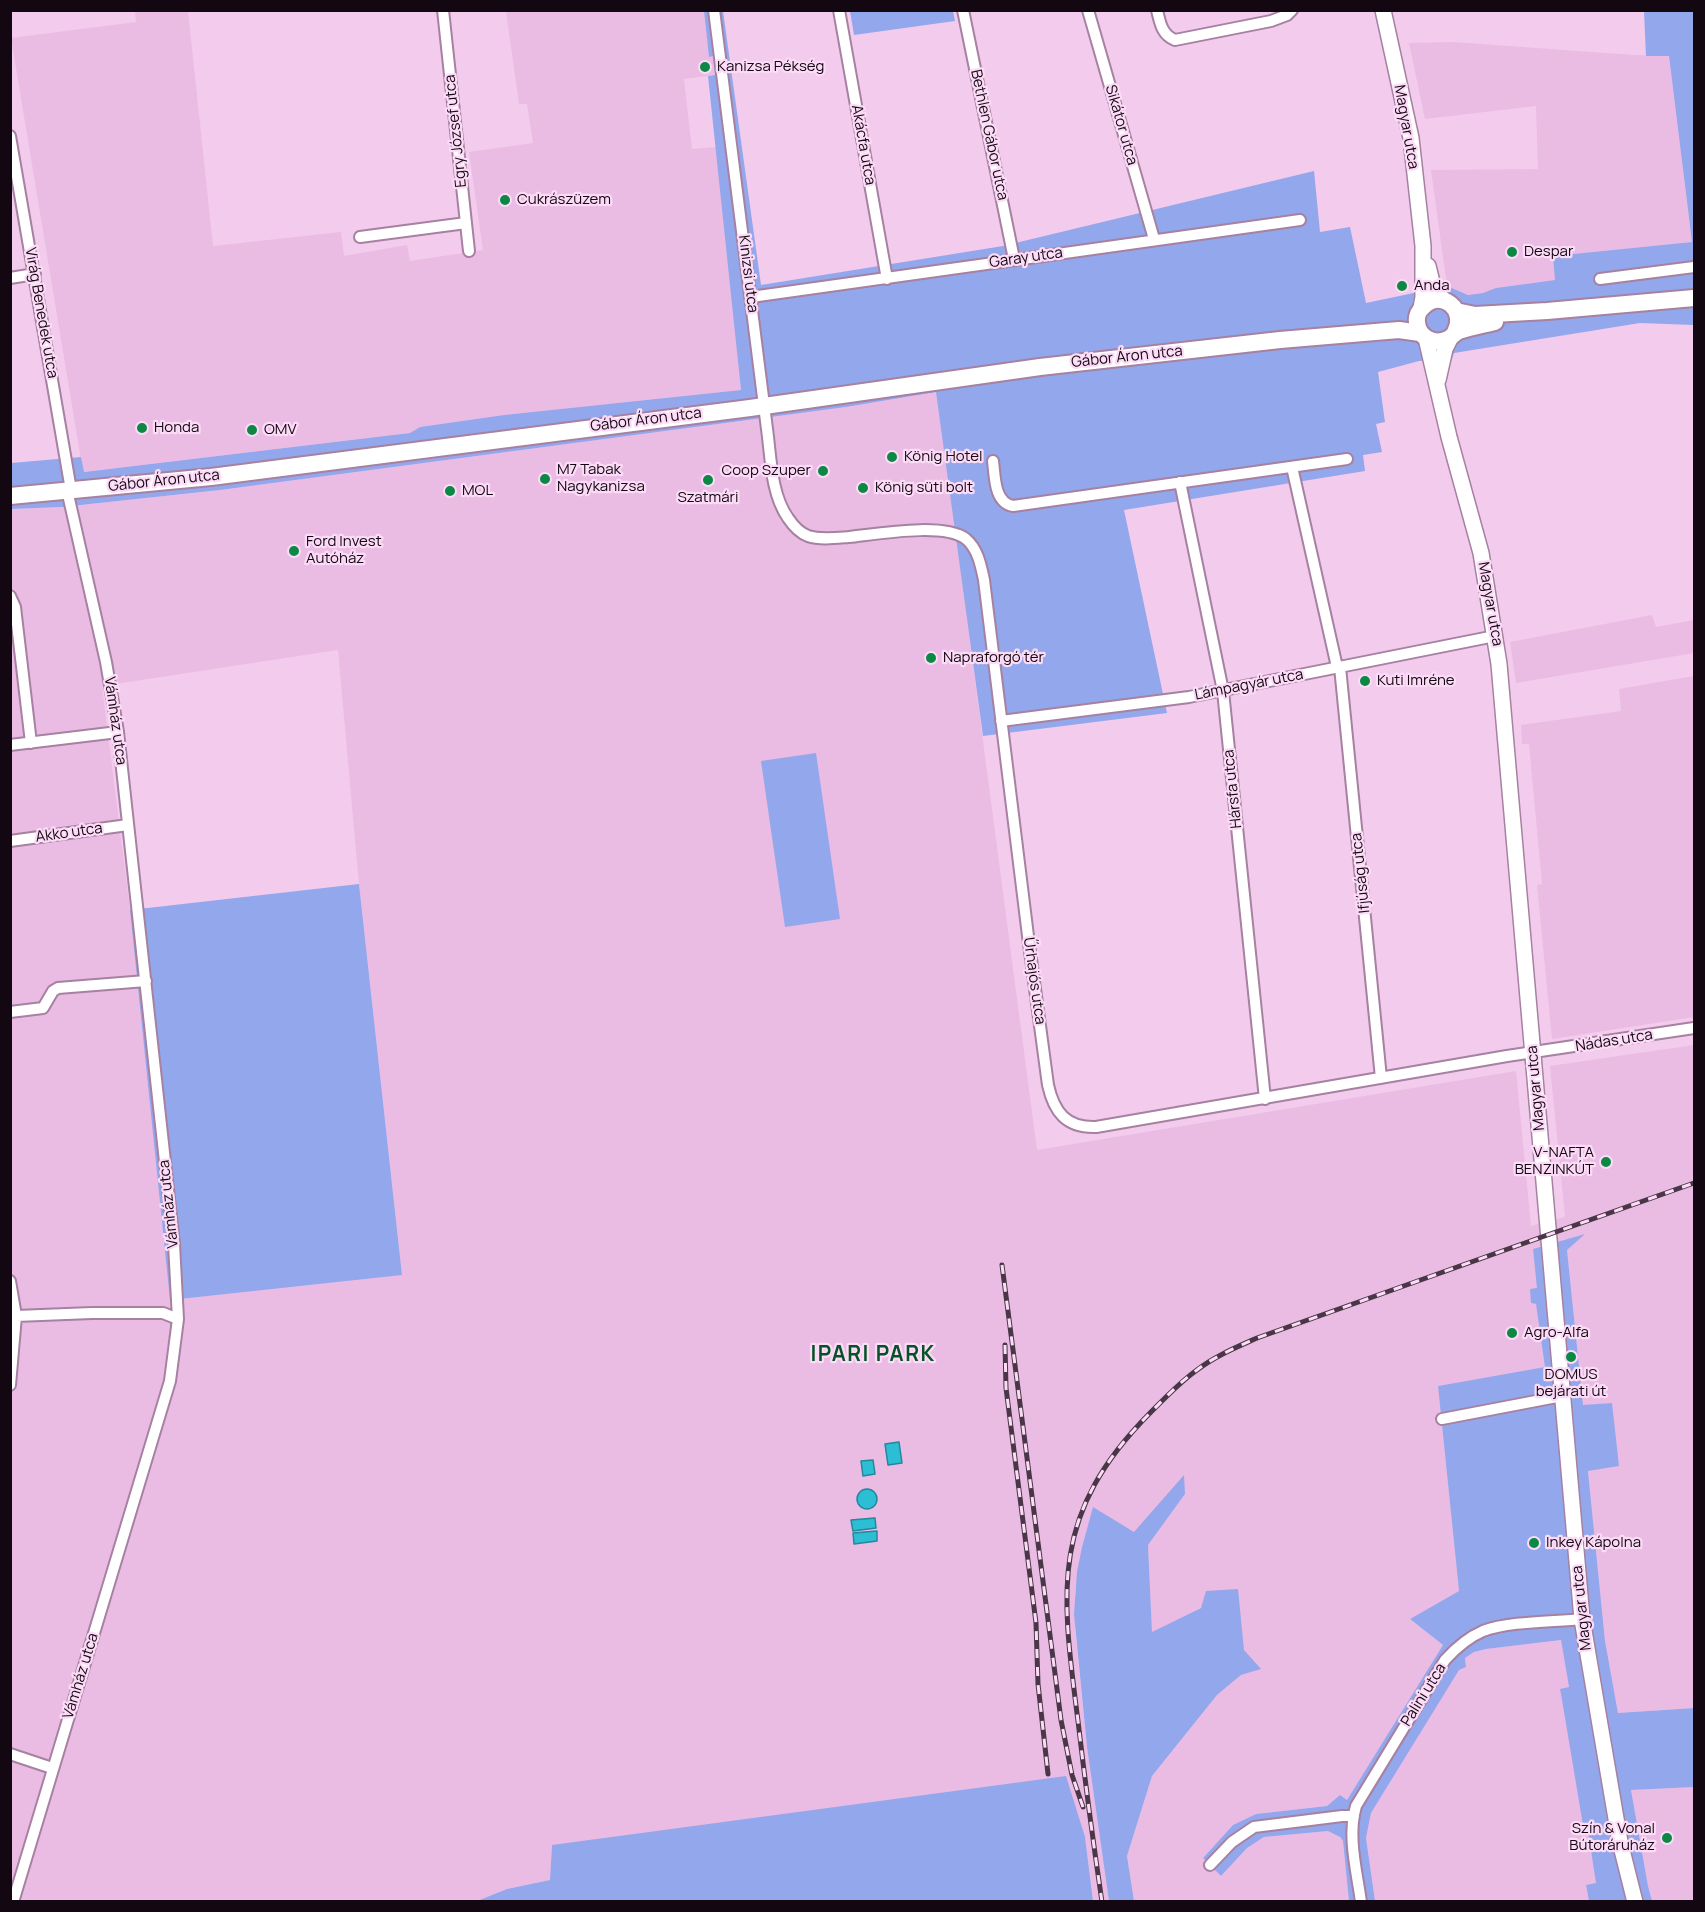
<!DOCTYPE html>
<html>
<head>
<meta charset="utf-8">
<style>
  body { margin:0 }
  #map { position:relative; width:1705px; height:1912px; overflow:hidden; background:#f3cbed; font-family:Manrope,sans-serif }
  canvas { display:block }
  .frame { position:absolute; inset:0; border:12px solid #130711; pointer-events:none }
</style>
</head>
<body>
<div id="map">
<canvas width="1705" height="1912"></canvas>
<div class="frame"></div>
</div>
<script>
const c = document.querySelector('canvas').getContext('2d');
c.lineJoin = 'round';
function paint(path, color) {
  c.fillStyle = color;
  c.fill(path, 'evenodd');
}
function stroke(path, color, width, dash) {
  c.strokeStyle = color;
  c.lineWidth = width;
  c.lineCap = dash ? 'butt' : 'round';
  c.setLineDash(dash || []);
  c.stroke(path);
}
function drawText(font, color, halo, rows, align = 'center') {
  c.font = font + ' Manrope,sans-serif';
  c.lineWidth = 4.5;
  c.setLineDash([]);
  c.textBaseline = 'middle';
  c.strokeStyle = halo;
  c.fillStyle = color;
  for (const [text, x, y, turn = 0] of rows) {
    c.save();
    c.translate(x, y);
    c.rotate((+turn || 0) * Math.PI / 180);
    c.textAlign = isNaN(turn) ? turn : align;
    if (halo) c.strokeText(text, 0, 0);
    c.fillText(text, 0, 0);
    c.restore();
  }
}
paint(new Path2D(`
  M135,11H188L213,246L341,232L344,256L407,245L410,261L483,250L469,152L533,143L527,104H519L506,11H704L709,56H713L715,75L684,79L692,149L717,147L741,390L504,415L420,427L410,433L83,472L11,38L136,22Z
  M1453,42L1634,55L1669,56L1692,242L1553,256L1556,280L1497,288L1483,293L1468,295L1447,286L1431,170L1538,169L1536,106L1425,119L1409,43Z
  M937,392L1037,1150L1516,1071L1531,1226L1565,1217L1550,1066L1694,1045V1708L1618,1713L1605,1641L1588,1470L1618,1466L1612,1403L1583,1406L1567,1250L1583,1235L1533,1249L1538,1288L1531,1303L1536,1304L1546,1367L1438,1386L1459,1591L1410,1619L1443,1645L1381,1746L1347,1800L1340,1795L1327,1806L1256,1814L1233,1825L1203,1858L1221,1876L1247,1848L1264,1837L1328,1831L1340,1837L1343,1841L1349,1901H1134L1127,1856L1152,1776L1217,1695L1241,1675L1202,1607L1152,1633L1148,1545L1185,1494L1134,1532L1093,1508L1082,1547L1075,1593V1628L1087,1747L1109,1901H1093L1085,1837L552,1845L550,1880L507,1889L477,1901H11L10,509L62,507L220,490L846,407ZM338,650L359,884L402,1274L170,1299L130,910L102,686Z
  M1652,615L1656,627L1694,620V653L1516,683L1510,642Z
  M1694,676V1017L1552,1039L1537,885L1542,884L1529,744H1522L1521,725L1621,711L1619,689Z
  M1561,1640L1569,1687L1585,1831H1588L1597,1883L1586,1885L1589,1901H1375L1366,1838L1371,1813L1459,1669L1466,1667L1465,1658L1474,1652L1486,1649Z
  M1694,1787V1901H1652L1648,1886L1631,1790Z`), '#eabce3');
paint(new Path2D(`
  M704,11H723L761,285L1003,246L1314,171L1320,232L1350,227L1366,303L1447,286L1468,295L1483,293L1496,288L1555,280L1553,256L1692,242L1669,56H1646L1644,11H1694V325L1640,323L1454,353L1451,361H1419L1378,372L1385,422L1376,424L1382,452L1363,455L1365,471L1124,510L1167,713L983,736L936,392L846,407L220,490L62,507L11,509V463L81,457L84,472L410,433L420,427L504,415L741,390L708,76L715,75L713,56L709,57Z
  M850,11H953L955,21L854,35Z
  M816,753L840,919L785,927L761,761Z
  M359,884L402,1275L170,1300L130,910Z
  M1585,1234L1567,1250L1583,1405L1612,1403L1619,1466L1588,1471L1605,1641L1618,1713L1694,1708V1787L1631,1790L1648,1886L1652,1901H1589L1586,1885L1596,1883L1588,1831H1584L1561,1694L1560,1689L1569,1687L1561,1640L1486,1649L1474,1652L1465,1658L1466,1667L1459,1670L1371,1813L1366,1838L1375,1901H1349L1343,1841L1340,1837L1328,1831L1264,1837L1247,1848L1221,1876L1203,1858L1233,1825L1256,1814L1327,1806L1340,1795L1347,1800L1443,1645L1410,1619L1459,1591L1438,1386L1545,1367L1536,1304L1531,1303L1530,1289L1537,1288L1533,1249Z
  M1184,1475L1185,1494L1148,1545L1152,1632L1201,1608L1206,1591L1238,1589L1244,1650L1261,1669L1241,1675L1217,1695L1152,1776L1127,1856L1134,1901H1109L1087,1747L1074,1614L1077,1572L1082,1547L1093,1507L1134,1532Z
  M1066,1776L1085,1837L1093,1901H477L507,1889L550,1880L552,1845Z`), '#93a7ec');
const water = new Path2D(`
  M899,1442L902,1463L888,1465L885,1444Z
  M873,1460L875,1474L863,1476L861,1461Z
  M857 1499a10 10 0 1 1 20 0a10 10 0 1 1-20 0Z
  M875,1518L876,1528L853,1531L851,1520Z
  M877,1531V1541L854,1544L853,1533Z`);
paint(water, '#2cbed5');
stroke(water, '#24879a', 1.5);
const street = new Path2D(`
  M443,10L469,251
  M714,10L767,429C771,458 771,494 788,518C792,524 800,533 808,536C820,540 836,538 849,537C877,534 944,522 966,539C978,549 981,566 984,580L1029,944L1048,1085C1054,1112 1066,1128 1096,1127L1507,1056L1694,1028
  M839,10L887,279
  M963,10L1014,259
  M1088,10L1154,239
  M1157,10C1160,23 1162,35 1175,40L1271,21L1287,15L1292,10
  M10,136L71,490
  M360,237L466,223
  M10,278L35,274
  M1600,279L1694,267
  M751,297L1300,220
  M993,461C995,476 994,503 1013,506L1347,459
  M1292,467L1337,667
  M1180,482L1223,691L1265,1099
  M10,596L15,607L31,743
  M1340,667L1381,1078
  M1001,721L1189,697L1495,636
  M10,745L118,732
  M10,841L128,825
  M10,1012L43,1008L53,991L58,988L146,981
  M10,1281L16,1316L10,1385
  M16,1316L92,1313H163L178,1319
  M1442,1419L1562,1396
  M10,1754L52,1768
  M1210,1865L1232,1842L1254,1827L1342,1816H1354
  M13,1902L170,1381L178,1319L174,1244L118,732L106,662L67,490
  M1361,1902C1357,1872 1347,1836 1356,1806L1445,1660C1455,1649 1469,1637 1483,1631C1510,1621 1553,1622 1582,1619`);
const secondary = new Path2D(`
  M1383,10L1411,138L1423,246V297L1421,308
  M1428,266L1433,286L1444,301
  M1426,338L1449,437L1481,553L1499,664L1582,1619L1620,1842L1635,1902
  M1438,380L1445,349L1451,337`);
const primary = new Path2D(`
  M1456,311L1475,315L1547,311L1694,298
  M1455,332C1467,310 1442,289 1424,306C1419,310 1416,316 1417,322C1418,337 1434,346 1448,339C1452,337 1454,333 1459,331C1471,327 1483,325 1495,322
  M10,496L211,477L750,408L1040,367L1280,340L1399,330L1420,333`);
stroke(street, '#a681a1', 14);
stroke(secondary, '#a681a1', 18);
stroke(primary, '#a681a1', 20);
stroke(street, '#fff', 10);
stroke(secondary, '#fff', 15);
stroke(primary, '#fff', 16);
const rail = new Path2D(`
  M1002,1265L1061,1720L1072,1775L1083,1807
  M1005,1345L1006,1388L1036,1623L1038,1684L1048,1774
  M1102,1902C1093,1841 1085,1781 1078,1721C1061,1590 1050,1514 1150,1413C1165,1398 1180,1382 1197,1370C1215,1356 1237,1347 1257,1338L1694,1183`);
stroke(rail, '#493646', 5);
stroke(rail, '#fcdbf7', 3, [9]);
for (const [x, y, r, color] of [
  [705,67,6,"#0b8843"],
  [505,200,6,"#0b8843"],
  [1512,252,6,"#0b8843"],
  [1402,286,6,"#0b8843"],
  [142,428,6,"#0b8843"],
  [252,430,6,"#0b8843"],
  [892,457,6,"#0b8843"],
  [823,471,6,"#0b8843"],
  [545,479,6,"#0b8843"],
  [708,480,6,"#0b8843"],
  [863,488,6,"#0b8843"],
  [450,491,6,"#0b8843"],
  [294,551,6,"#0b8843"],
  [931,658,6,"#0b8843"],
  [1365,681,6,"#0b8843"],
  [1606,1162,6,"#0b8843"],
  [1512,1333,6,"#0b8843"],
  [1571,1357,6,"#0b8843"],
  [1534,1543,6,"#0b8843"],
  [1667,1838,6,"#0b8843"]
]) {
  const dot = new Path2D();
  dot.arc(x, y, r, 0, 2 * Math.PI);
  c.fillStyle = color;
  c.fill(dot);
  stroke(dot, '#fcdbf7', 2);
}
drawText('15px', '#130711', '#fcdbf7', [
  ["Kanizsa Pékség",717,67],
  ["Cukrászüzem",517,200],
  ["Despar",1524,252],
  ["Anda",1414,286],
  ["Honda",154,428],
  ["OMV",264,430],
  ["König Hotel",904,457],
  ["M7 Tabak",557,470],
  ["Nagykanizsa",557,487],
  ["Coop Szuper",811,471,"right"],
  ["König süti bolt",875,488],
  ["MOL",462,491],
  ["Szatmári",708,498,"center"],
  ["Ford Invest",306,542],
  ["Autóház",306,559],
  ["Napraforgó tér",943,658],
  ["Kuti Imréne",1377,681],
  ["V-NAFTA",1594,1153,"right"],
  ["BENZINKÚT",1594,1170,"right"],
  ["Agro-Alfa",1524,1333],
  ["DOMUS",1571,1375,"center"],
  ["bejárati út",1571,1392,"center"],
  ["Inkey Kápolna",1546,1543],
  ["Szín & Vonal",1655,1829,"right"],
  ["Bútoráruház",1655,1846,"right"]
], 'left');
drawText('15px', '#130711', '#fcdbf7', [
  ["Sikátor utca",1121,125,74],
  ["Magyar utca",1406,127,80],
  ["Egry József utca",456,131,-96],
  ["Bethlen Gábor utca",989,135,78],
  ["Akácfa utca",863,145,80],
  ["Garay utca",1026,258,-8],
  ["Kinizsi utca",748,274,83],
  ["Virág Benedek utca",41,313,80],
  ["Gábor Áron utca",1127,357,-6],
  ["Gábor Áron utca",646,420,-7],
  ["Gábor Áron utca",164,481,-6],
  ["Magyar utca",1490,604,80],
  ["Lámpagyár utca",1249,685,-11],
  ["Vámház utca",115,721,82],
  ["Hársfa utca",1233,789,-96],
  ["Akko utca",69,833,-8],
  ["Ifjúság utca",1361,873,-96],
  ["Űrhajós utca",1034,981,82],
  ["Nádas utca",1614,1041,-9],
  ["Magyar utca",1536,1088,-95],
  ["Vámház utca",169,1204,-96],
  ["Magyar utca",1582,1608,-96],
  ["Vámház utca",81,1676,-73],
  ["Palini utca",1424,1695,-58]
]);
c.letterSpacing = '1.5px';
drawText('bold 21px', '#055226', '#fcdbf7', [
  ["IPARI PARK",873,1355]
]);
c.letterSpacing = '0px';
</script>
</body>
</html>
